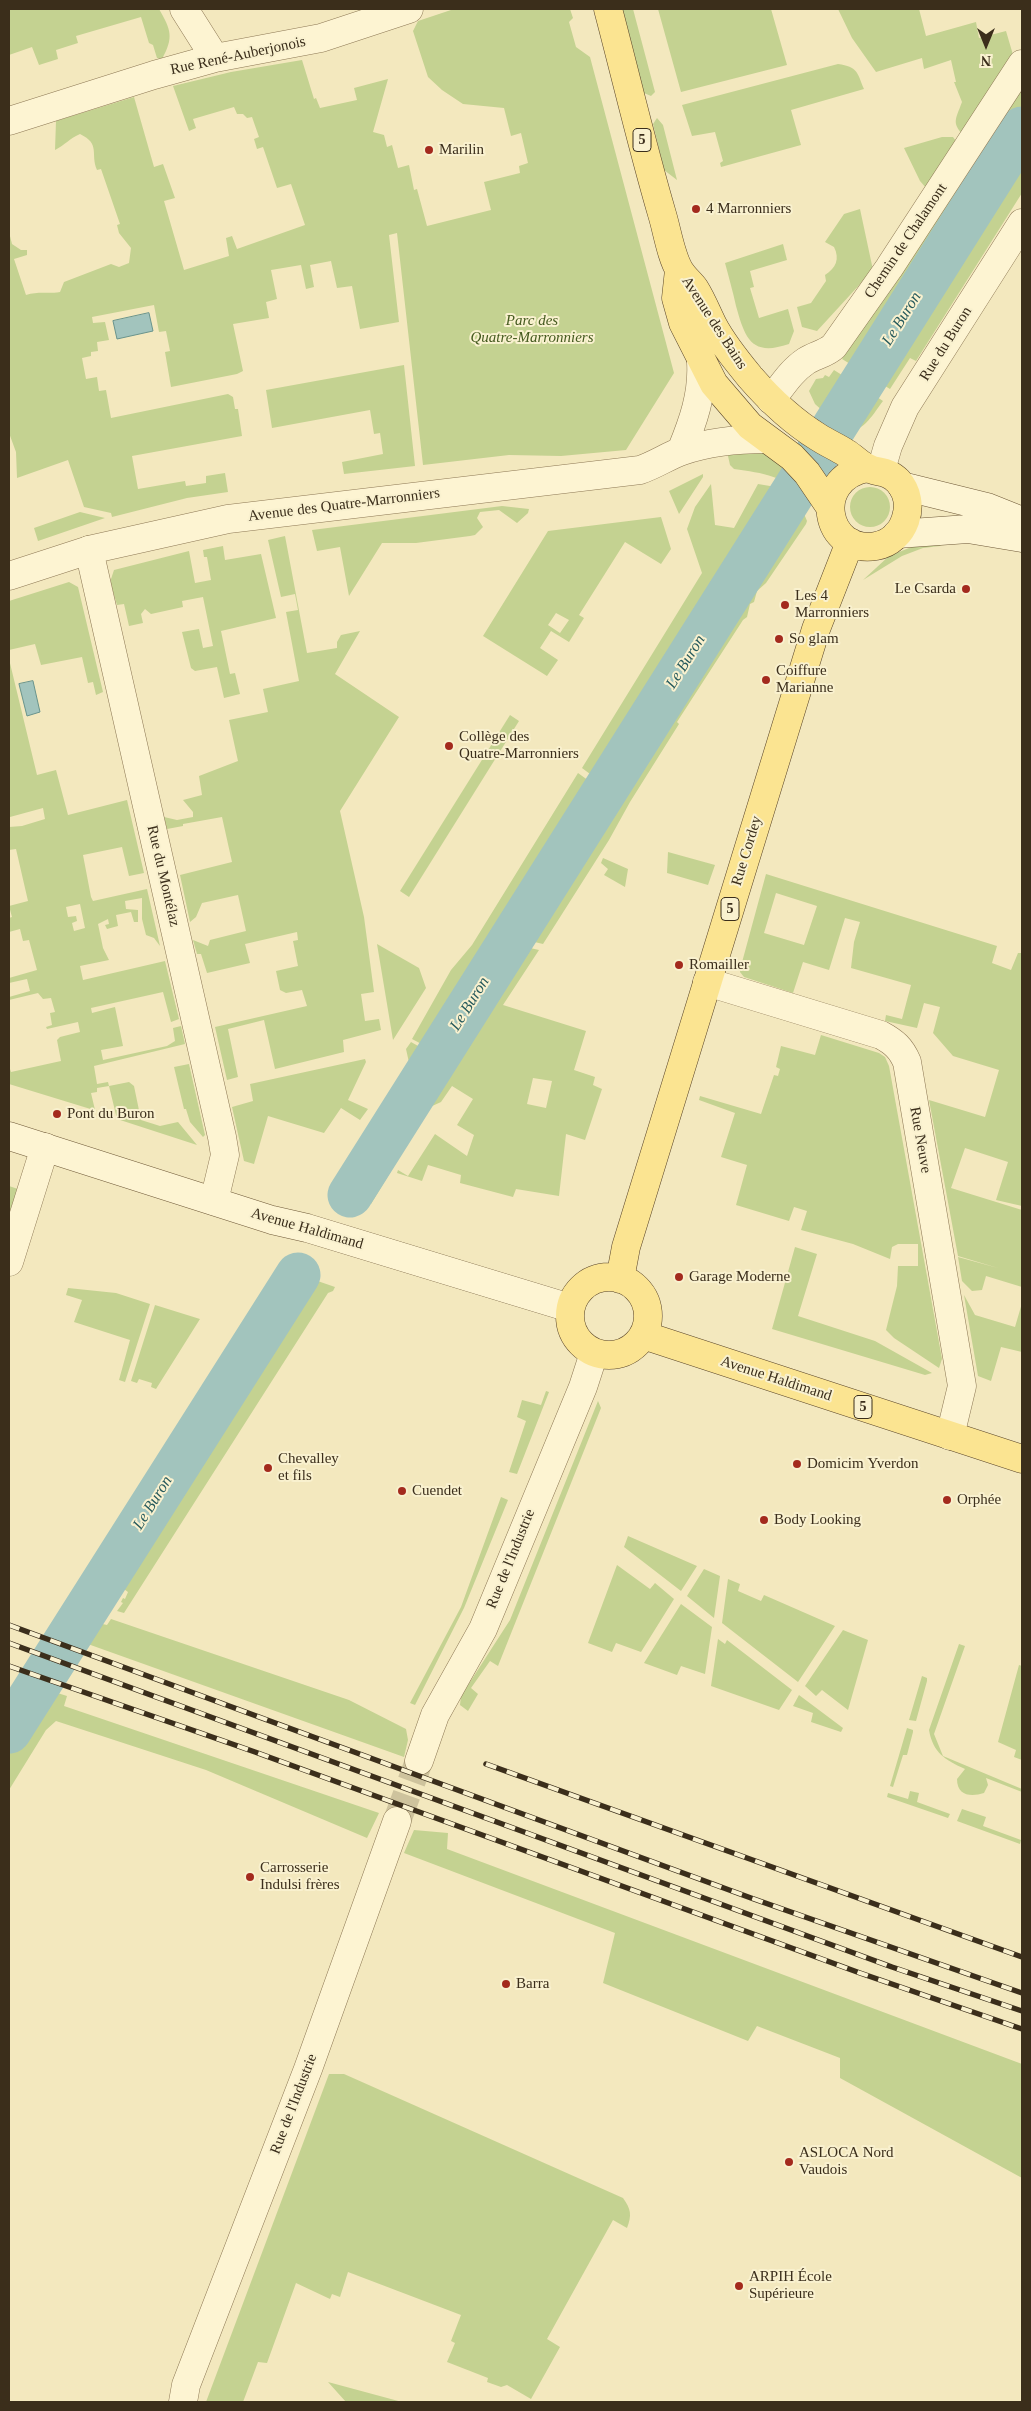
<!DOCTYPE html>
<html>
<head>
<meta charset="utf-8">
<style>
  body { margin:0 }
  #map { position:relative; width:1031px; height:2411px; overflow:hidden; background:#f3e8be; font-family:"Times New Roman",serif }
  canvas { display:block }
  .frame { position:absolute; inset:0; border:10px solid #3b2e1b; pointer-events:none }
  .north { position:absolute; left:961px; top:20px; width:50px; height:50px; -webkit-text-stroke:4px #f9f1cf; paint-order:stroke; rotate:180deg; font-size:14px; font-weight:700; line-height:20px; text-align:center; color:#3b2e1b }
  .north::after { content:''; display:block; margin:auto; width:18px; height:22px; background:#3b2e1b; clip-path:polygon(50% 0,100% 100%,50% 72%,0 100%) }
</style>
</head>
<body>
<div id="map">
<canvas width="1031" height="2411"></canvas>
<div class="frame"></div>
<div class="north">N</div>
</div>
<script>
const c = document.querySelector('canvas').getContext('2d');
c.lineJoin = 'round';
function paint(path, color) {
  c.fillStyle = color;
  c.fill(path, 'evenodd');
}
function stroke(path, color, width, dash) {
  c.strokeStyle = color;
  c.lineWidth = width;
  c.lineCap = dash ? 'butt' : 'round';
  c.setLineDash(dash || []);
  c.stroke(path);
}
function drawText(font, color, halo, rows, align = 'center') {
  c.font = font + ' "Times New Roman",serif';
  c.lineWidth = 4;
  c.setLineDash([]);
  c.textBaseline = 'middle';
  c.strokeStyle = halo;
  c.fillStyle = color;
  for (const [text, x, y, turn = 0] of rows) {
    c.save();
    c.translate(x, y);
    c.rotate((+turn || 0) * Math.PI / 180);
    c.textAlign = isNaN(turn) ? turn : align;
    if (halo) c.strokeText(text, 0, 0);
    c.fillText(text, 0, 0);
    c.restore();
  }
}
paint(new Path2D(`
  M9,9H159C171,30 174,37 162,59L157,58L153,45L149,43L141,17L76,36L78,43L56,50L58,59L39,65L32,47L9,55Z
  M454,9H570L573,18L569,22L576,47L590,57L674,373L626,450L561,456L509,455L423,465L397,233L389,235L399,322L360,329L352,286L337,288L331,261L310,265L314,287L306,289L301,265L271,270L277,299L266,302L269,318L233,324L243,371L237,374L171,387L165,352L170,351L166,331L159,332L154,305L92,317L93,323L105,322L109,340L97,342L98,351L91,352V356L82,358L86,379L97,377L99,391L106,390L111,418L228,394L233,397L235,409H238L242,436L132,456L138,489L185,481L186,486L206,483V476L225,473L228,492L187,498L112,517L111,513L84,507L68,460L17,478L16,452L9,433V232L12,244L21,250H27V255L14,259L26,295C38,291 48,294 60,292L64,282L111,264L119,267L129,263L131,248L119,233L117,225L120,224L101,169L97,170C90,154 101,144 80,134C70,138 65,145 55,150L56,121L134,97L154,167L163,164L175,198L164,201L184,270L229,256L226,238L232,236L237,249L305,225L291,184L277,188L263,147L257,149L254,139L259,137L252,117L247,118L243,114H237L234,107L193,119L196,128L189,131L173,86L231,72L302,60L314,99L316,98L320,108L357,100L354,88L388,79L373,132L384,135L387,147L392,145L398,168L409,165L414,190L417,189L427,226L491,210L484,182L520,173L519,166L528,163L521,133L511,136L504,108L463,104L442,90L428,77L413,31L418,21Z
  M622,9H633L655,92L651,96L644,93Z
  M658,9H771L787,65L681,92Z
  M838,9H919L926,36L976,22L979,38L1006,31L1016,65L966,138C951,123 955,121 962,102L954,82H956L951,60L924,69L922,58L876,72L852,38Z
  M838,64C858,67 857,72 864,89L791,110L801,145L721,167L720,163L723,161L715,132L692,136L682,105Z
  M1022,80V114L860,370L842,359L850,344Z
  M657,118L663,125L677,180L664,170L653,124Z
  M942,137H953L959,145L927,189L920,181L904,148Z
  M1022,147V193L916,361L910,358L890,389L872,378Z
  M860,209L873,270L817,331L802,327L797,307L811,303L826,281L825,275C836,268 840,259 834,247L825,242L844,214Z
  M783,244L787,260L750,271L754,287L750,288L759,318L788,309L794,331L789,344C751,357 745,338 736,306C733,292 729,278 725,263Z
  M404,365L415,466L344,474L342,462L383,454L380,433L374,434L370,410L272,428L266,390Z
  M834,370L853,382L829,422L824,419L825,413L815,404L809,391L816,379L823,378L825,375L829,377Z
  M868,391L883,401C873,414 863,434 844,431Z
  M755,448L777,458L810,496L806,499C786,476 763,473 734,469L730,465L728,456L730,451Z
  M703,474V477L679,514L669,491Z
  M711,484L715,525L734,528L758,484L782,488L598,780L582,768L702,573L687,529L695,507Z
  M850 507a20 20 0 1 1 40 0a20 20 0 1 1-40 0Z
  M502,506L529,509L528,513L517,523L499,510L480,512L477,518L483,527L475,535L470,536L416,543H382L349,596L340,547L317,551L312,530Z
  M802,509L807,521L806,524L766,583L757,591L754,602L750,604L747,617L743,620L677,722L679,724L630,802L609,840L543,944L522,939L789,517Z
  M80,512L105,518L38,541L34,528Z
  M661,517L671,549L661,564L625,542L579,615L584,618L569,642L551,631L540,648L558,660L547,676L483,636L548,531ZM556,613L569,620L560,633L548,625Z
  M285,536L307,653L337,648V642L341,635L360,631L335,674L399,717L340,811L364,917L374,992L361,994L365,1021L379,1019L381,1030L343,1040L344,1052L275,1069L264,1020L228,1029L238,1077L227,1080L215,1027L307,1006L302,990L286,993L280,990L276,971L298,966L293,941L298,940L297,932L245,944L250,963L207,973L201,954H197L193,940L208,946L210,940L246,931L238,895L202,903L196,917L190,922L180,875L232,862L222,817L183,824V826L167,829L164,817L177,820L193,817V812L183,800L202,795L199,776L238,761L229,720L268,712L263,689L299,681L286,612L298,610L295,594L281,597L268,540Z
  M924,542H943L940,546L923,548L902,556L863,580L889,556Z
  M223,546L225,560L261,554L276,618L221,631L230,674L235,673L240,694L224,698L217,667L195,671L191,668L182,632L199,629L203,648L213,646L203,597L182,601L183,607L151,614L145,609L141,614L143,623L129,626L124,604L117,605L110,582L114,570L189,551L195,583L211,580L207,557H204L203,550Z
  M69,582L78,587L103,692L96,695L93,682L88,683L82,657L41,665L35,644L9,650V601Z
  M9,659L37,775L56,770L68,815L127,800L144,873L129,876L122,847L83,855L91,897L93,901L147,889L160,946L154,938L146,935L142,919V898L125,901L126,909L138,910V922H134L131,912L116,915L118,926L107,929L105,925L109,924L108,919L98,924L103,948L109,960L80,966L83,980L165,961L179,1019L171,1022L163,992L91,1008L92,1013L115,1007L123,1046L101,1050L103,1060L167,1046L175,1041L173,1028L181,1026L185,1044L94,1066L97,1084L108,1082L109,1086L129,1082L134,1086L141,1120L160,1126L178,1122L197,1145L117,1119L109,1086L97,1088V1092L91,1093L95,1110L97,1111L9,1084V1066L11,1072L61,1061L57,1040L60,1037L80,1032L78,1022L47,1029L46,1027L52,1025L50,1013L55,1012L51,998L43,999L38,993L9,1000V997L30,991L27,979L9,983V978L37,970L29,940L23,941L20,929L9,932V918L12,917L9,906L28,901L16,849L9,850V827L22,826L45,819L43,808L10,817L9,813ZM80,904L85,928L74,931L72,923L77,921L76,916L68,917L66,907Z
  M510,715L519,721L409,897L400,891Z
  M578,773L596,786L429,1048L412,1039L451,970L472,945Z
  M668,852L715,865L708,885L667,873Z
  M603,858L628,869L625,887L604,875L608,869L601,863Z
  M766,874L997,946L992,963L1011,970L1018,953H1022V1206L996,1200L1008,1162L965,1148L951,1188L1022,1210V1287L986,1276L982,1290L972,1291L962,1281L958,1257L998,1268L958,1256L929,1100L985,1117L999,1070L953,1056L933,1033L940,1007L924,1003L917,1028L885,1021L886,1015L902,1019L911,985L851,968L854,942L860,922L845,918L829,970L803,962L793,993L744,977L740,972L741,966ZM776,893L817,906L804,945L764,933Z
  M377,944L419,968L426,988L393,1040Z
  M517,945L539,950L503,1005L586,1031L574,1070L595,1077L593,1085L602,1089L585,1140L566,1134L559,1196L516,1189L513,1197L460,1183L461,1175L428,1165L422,1181L397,1173L398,1170L408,1176L435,1134L467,1156L474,1135L457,1125L473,1099L452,1086L441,1102L430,1107L371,1204L356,1199ZM533,1078L552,1081L546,1108L527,1104Z
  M821,1035L879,1053L885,1057L889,1066L942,1359L939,1368L894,1338L886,1330L897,1286L898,1266H918V1244H898L892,1247L890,1259L853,1244L801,1230L807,1211L794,1207L789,1221L736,1205L747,1165L721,1157L735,1113L699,1100L700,1096L761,1114L774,1075L778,1076L780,1069L776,1067L781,1046L815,1055Z
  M411,1042L427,1051L399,1097L395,1093L410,1067L406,1049Z
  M365,1059L366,1062L348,1100L368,1109L360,1120L341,1108L324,1133L268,1116L254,1164L244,1161L232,1107L253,1101L250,1084Z
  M189,1064L205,1135L203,1137L190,1122L186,1109H184L174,1067Z
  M389,1100L394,1105L338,1193L336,1192L355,1154Z
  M9,1186L18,1189L9,1221Z
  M795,1247L817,1254L798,1316L875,1341L932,1373L925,1375L772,1329Z
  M285,1271H288L201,1409L196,1402L269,1285Z
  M306,1277L335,1287L333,1291L328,1293L124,1613L117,1611L123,1603L121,1602L123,1598L125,1599L128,1592L114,1582L284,1311L296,1306L290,1303Z
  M68,1288L116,1293L150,1304L125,1382L119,1380L130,1340L74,1322L82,1300L66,1295Z
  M964,1295L975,1315L1015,1327L1022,1303V1352L1001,1347L991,1381L978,1376Z
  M155,1305L200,1319L156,1389L151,1387L152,1383L139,1379L137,1383L131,1381Z
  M546,1391L549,1392L517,1474L509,1472L526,1421L517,1417L522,1400L541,1405Z
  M598,1401L601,1408L498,1666L490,1661L471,1688L478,1694L468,1711L460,1705L461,1696L510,1620Z
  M501,1497L508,1500L464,1608L415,1705L410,1703L461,1607Z
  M628,1536L697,1566L681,1591L624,1547Z
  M617,1565L650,1589L655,1583L674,1599L641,1652L616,1643L612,1652L588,1643Z
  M704,1569L720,1576L714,1618L687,1596Z
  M728,1579L740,1584L738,1591L761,1601L764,1595L835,1626L798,1682L722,1623Z
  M681,1604L712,1627L705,1674L681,1666L677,1675L644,1663Z
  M111,1619L349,1700L406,1729L408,1740L404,1757L85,1643L98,1623L107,1625Z
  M843,1630L868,1640L848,1710L822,1690L816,1696L805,1686Z
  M718,1639L725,1644L727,1640L792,1690L779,1710L711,1686Z
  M959,1644L965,1646L934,1734L943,1756L1022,1789V1792L986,1778L988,1785L984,1793C971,1797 957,1796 957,1779L965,1769C945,1760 933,1753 929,1730Z
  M1019,1665L1022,1666V1760L1014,1757L1016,1750L998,1742Z
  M922,1676L927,1678V1681L916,1721L909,1720Z
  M48,1690L67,1696L64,1706L379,1813L367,1838L206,1770L56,1721L46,1730L9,1790V1755Z
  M799,1695L843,1728L841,1732L811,1722L813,1713L793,1706Z
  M907,1728L913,1730V1732L907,1755H903L893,1787L890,1786Z
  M910,1791L919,1793L917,1802L950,1814L948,1818L887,1797L888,1793L908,1799Z
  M962,1809L986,1817L983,1826L1021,1840L1020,1844L957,1821Z
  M414,1830L448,1833L447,1849L1022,2064V2178L840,2078V2058L757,2026L748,2041L603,1983L615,1933L404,1853Z
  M329,2074H344L623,2198C631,2209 632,2215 627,2228L613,2220L547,2339L560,2347L531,2399L507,2385L501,2387L487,2382L488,2378L447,2362L455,2343L451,2341L461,2315L348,2272L340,2297L332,2294L330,2299L296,2283L267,2363L258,2362L243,2402H206Z
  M328,2382L402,2402H346Z`), '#c4d291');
const water = new Path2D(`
  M149,313L153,331L117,339L113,321Z
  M33,681L40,712L27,716L19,684Z`);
paint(water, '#a2c4bd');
stroke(water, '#68938c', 1);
stroke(new Path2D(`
  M350,1195L1022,129
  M9,1731L298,1275`), '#a2c4bd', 45);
stroke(new Path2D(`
  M397,1821L419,1761`), '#cec39d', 28, [28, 14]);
const minor = new Path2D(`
  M184,9L215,58
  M9,121L154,75L215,58L321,38L409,9
  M771,400C782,386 791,371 806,361C815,355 826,354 834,346L889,268L1022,64
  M881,470L888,446L905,407L1022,223
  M89,550L222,1137L225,1155L214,1201
  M707,982L881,1035C894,1042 901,1048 907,1062L962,1386L950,1436
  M9,1262L45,1147
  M419,1761L435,1715L483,1629L583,1387L594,1353
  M183,2402L186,2385L308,2069L397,1821`);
const tertiary = new Path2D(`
  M681,451C693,422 703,394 701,362
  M9,576L89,550L228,519L640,470C655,465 668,456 682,451C709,442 738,439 766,439`);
const secondary = new Path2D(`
  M902,486L987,507L1022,521
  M897,534L968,529L1022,538
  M9,1136L272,1220L307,1228L570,1308`);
const primary = new Path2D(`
  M608,9C626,77 642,146 662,214C667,230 671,257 680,271C684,278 691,283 695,289C702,300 707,313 713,325C723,344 736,360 750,377C770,400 792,421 818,437C827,443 837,447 846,453C853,457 859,464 866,467C877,474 886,469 898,481C918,503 905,541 876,546C825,555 810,479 867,468
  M679,270L676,298L683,323L714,384L750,426L792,457L807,473L830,507
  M570 1316a39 39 0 1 1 78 0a39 39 0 1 1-78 0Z
  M620,1279L626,1247L816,629L850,542
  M643,1335L1022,1459`);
stroke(minor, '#8d7855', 29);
stroke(tertiary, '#8d7855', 29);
stroke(secondary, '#6f5938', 29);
stroke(primary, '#5a452a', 29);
stroke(minor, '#fdf4d2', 28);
stroke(tertiary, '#fdf4d2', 28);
stroke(secondary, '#fdf4d2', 28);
stroke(primary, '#fbe491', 28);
const rail = new Path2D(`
  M9,1625L751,1898L1022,1993
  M9,1643L892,1967L1022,2011
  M9,1666L255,1752L860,1973L1022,2029
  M486,1764L1022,1957`);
stroke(rail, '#3b2e1b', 5.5);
stroke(rail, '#f9f1cf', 4, [11]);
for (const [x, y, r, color] of [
  [429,150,5,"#a32a1d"],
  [696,209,5,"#a32a1d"],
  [966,589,5,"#a32a1d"],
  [785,605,5,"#a32a1d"],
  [779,639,5,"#a32a1d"],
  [766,680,5,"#a32a1d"],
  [449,746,5,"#a32a1d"],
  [679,965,5,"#a32a1d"],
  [57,1114,5,"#a32a1d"],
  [679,1277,5,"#a32a1d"],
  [797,1464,5,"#a32a1d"],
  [268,1468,5,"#a32a1d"],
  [402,1491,5,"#a32a1d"],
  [947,1500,5,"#a32a1d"],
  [764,1520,5,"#a32a1d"],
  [250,1877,5,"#a32a1d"],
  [506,1984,5,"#a32a1d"],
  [789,2162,5,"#a32a1d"],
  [739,2286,5,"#a32a1d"]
]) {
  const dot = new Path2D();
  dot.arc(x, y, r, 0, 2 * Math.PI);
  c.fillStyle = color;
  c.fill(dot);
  stroke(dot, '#f9f1cf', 2);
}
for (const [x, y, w] of [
  [642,140,18],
  [730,909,18],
  [863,1407,18]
]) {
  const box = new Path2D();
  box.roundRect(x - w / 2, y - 11.5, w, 23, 4);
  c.fillStyle = '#f9f1cf';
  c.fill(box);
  stroke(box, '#3b2e1b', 1);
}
drawText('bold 14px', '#3b2e1b', null, [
  ["5",642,140],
  ["5",730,909],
  ["5",863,1407]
]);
drawText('15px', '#3b2e1b', '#f9f1cf', [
  ["Rue René-Auberjonois",238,56,-12],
  ["Chemin de Chalamont",906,241,-56],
  ["Avenue des Bains",714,323,57],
  ["Rue du Buron",946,344,-58],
  ["Avenue des Quatre-Marronniers",344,505,-7],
  ["Rue Cordey",747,851,-73],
  ["Rue du Montélaz",163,876,77],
  ["Rue Neuve",920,1140,80],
  ["Avenue Haldimand",307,1229,16],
  ["Avenue Haldimand",776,1379,18],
  ["Rue de l'Industrie",511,1559,-68],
  ["Rue de l'Industrie",294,2104,-69]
]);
drawText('15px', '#3b2e1b', '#f9f1cf', [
  ["Marilin",439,150],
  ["4 Marronniers",706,209],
  ["Le Csarda",956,589,"right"],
  ["Les 4",795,596],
  ["Marronniers",795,613],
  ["So glam",789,639],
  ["Coiffure",776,671],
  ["Marianne",776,688],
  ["Collège des",459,737],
  ["Quatre-Marronniers",459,754],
  ["Romailler",689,965],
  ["Pont du Buron",67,1114],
  ["Garage Moderne",689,1277],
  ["Chevalley",278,1459],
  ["et fils",278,1476],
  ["Domicim Yverdon",807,1464],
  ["Cuendet",412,1491],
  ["Orphée",957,1500],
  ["Body Looking",774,1520],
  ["Carrosserie",260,1868],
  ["Indulsi frères",260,1885],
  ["Barra",516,1984],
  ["ASLOCA Nord",799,2153],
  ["Vaudois",799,2170],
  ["ARPIH École",749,2277],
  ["Supérieure",749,2294]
], 'left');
drawText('italic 15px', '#455a1f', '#f9f1cf', [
  ["Parc des",532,321],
  ["Quatre-Marronniers",532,338]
]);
drawText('italic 16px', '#285b5d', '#f9f1cf', [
  ["Le Buron",902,319,-58],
  ["Le Buron",686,662,-58],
  ["Le Buron",470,1004,-58],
  ["Le Buron",153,1503,-58]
]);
</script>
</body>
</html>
